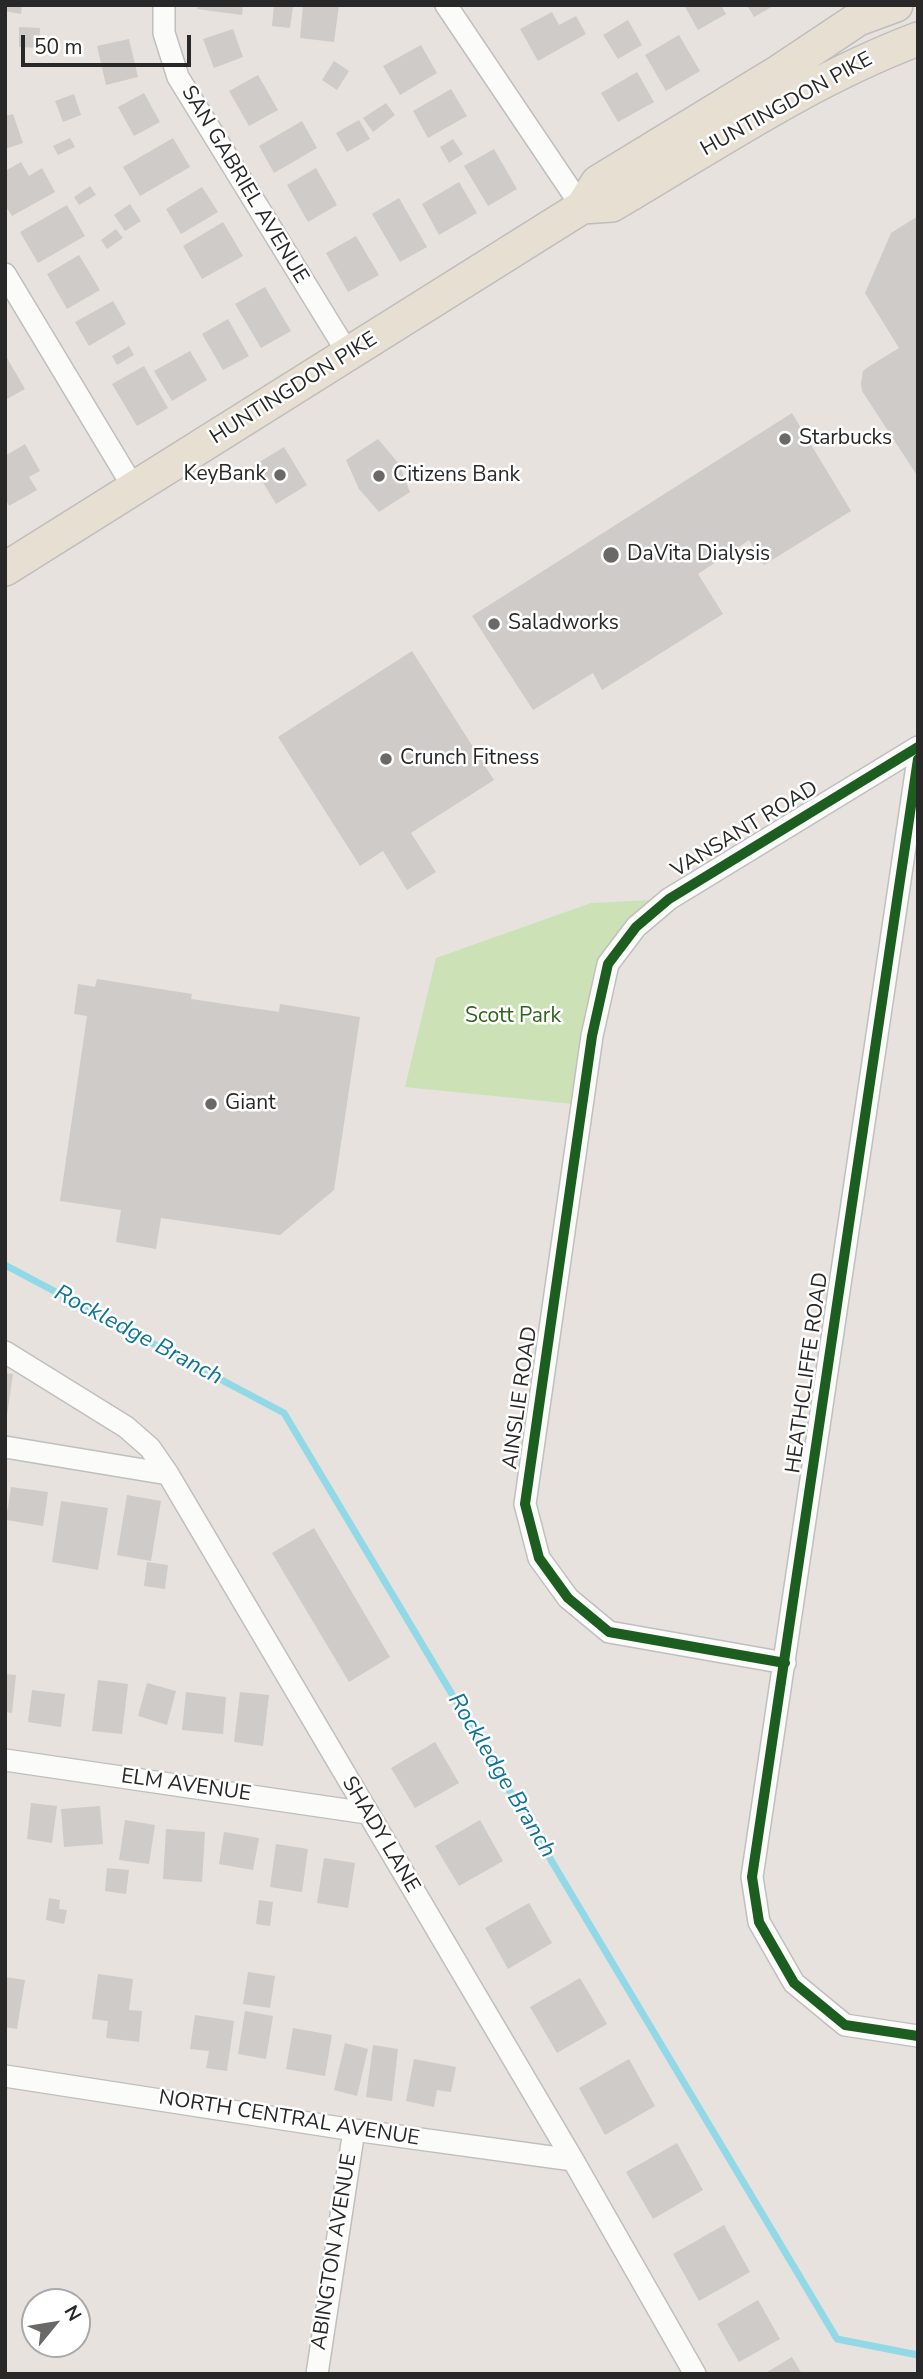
<!DOCTYPE html>
<html>
<head>
<meta charset="utf-8">
<style>
  body { margin:0 }
  #map { position:relative; width:923px; height:2379px; overflow:hidden; background:#e7e2de; font-family:"Nunito Sans",sans-serif }
  canvas { display:block }
  .frame { position:absolute; inset:0; border:7px solid #282828; pointer-events:none }
  .north { position:absolute; left:21px; top:2288px; width:70px; height:70px; box-sizing:border-box; background:#fff; border:2px solid #a9a9a9; border-radius:50%; rotate:60deg; font-size:19px; font-weight:700; line-height:28px; text-align:center; color:#282828 }
  .north::after { content:''; display:block; margin:auto; width:24px; height:32px; background:#6b6968; clip-path:polygon(50% 0,100% 100%,50% 72%,0 100%) }
  .scale { position:absolute; left:21px; top:35px; width:170px; height:32px; box-sizing:border-box; border:4px solid #282828; border-top:0; padding-left:9px; font-size:21px; line-height:24px; white-space:nowrap; color:#282828; -webkit-text-stroke:5px #fff; paint-order:stroke }
</style>
</head>
<body>
<div id="map">
<canvas width="923" height="2379"></canvas>
<div class="frame"></div>
<div class="north">N</div>
<div class="scale">50 m</div>
</div>
<script>
const c = document.querySelector('canvas').getContext('2d');
c.lineJoin = 'round';
function paint(path, color) {
  c.fillStyle = color;
  c.fill(path, 'evenodd');
}
function stroke(path, color, width, dash) {
  c.strokeStyle = color;
  c.lineWidth = width;
  c.lineCap = dash ? 'butt' : 'round';
  c.setLineDash(dash || []);
  c.stroke(path);
}
function drawText(font, color, halo, rows, align = 'center') {
  c.font = font + ' "Nunito Sans",sans-serif';
  c.lineWidth = 5;
  c.setLineDash([]);
  c.textBaseline = 'middle';
  c.strokeStyle = halo;
  c.fillStyle = color;
  for (const [text, x, y, turn = 0] of rows) {
    c.save();
    c.translate(x, y);
    c.rotate((+turn || 0) * Math.PI / 180);
    c.textAlign = isNaN(turn) ? turn : align;
    if (halo) c.strokeText(text, 0, 0);
    c.fillText(text, 0, 0);
    c.restore();
  }
}
paint(new Path2D(`
  M669,899L608,964L583,1105L405,1087L436,958L591,903Z`), '#cce2b6');
stroke(new Path2D(`
  M5,1265L284,1413L837,2339L918,2355`), '#92d9e8', 7);
paint(new Path2D(`
  M5,5H22L21,14L5,11Z
  M198,5H243L242,15L197,9Z
  M274,5L293,7L290,28L272,26Z
  M303,5H339L334,42L300,38Z
  M684,5H721L726,14L698,30Z
  M747,5H775L754,17Z
  M552,12L559,25L576,16L586,34L538,61L520,29Z
  M628,20L642,45L618,59L603,35Z
  M19,27L40,28L39,48L19,47Z
  M233,29L243,57L214,68L203,39Z
  M679,35L700,71L666,91L645,55Z
  M129,39L138,77L106,85L97,46Z
  M421,45L437,73L400,95L383,66Z
  M334,61L349,71L337,90L322,80Z
  M637,72L654,102L618,122L601,93Z
  M258,75L278,110L249,126L229,91Z
  M451,89L467,116L428,138L413,111Z
  M144,93L160,122L134,136L118,107Z
  M74,94L81,115L63,122L55,101Z
  M386,103L395,115L373,132L363,118Z
  M13,114L23,143L5,149V116Z
  M359,120L370,139L347,152L336,133Z
  M302,121L317,148L274,173L259,146Z
  M70,138L75,147L58,155L53,146Z
  M173,138L190,167L140,196L123,167Z
  M453,139L463,154L449,163L440,147Z
  M494,149L517,189L488,206L464,166Z
  M21,162L29,176L42,168L55,192L12,216L5,205V171Z
  M316,168L337,205L308,222L287,185Z
  M459,182L477,213L439,235L422,204Z
  M90,186L96,195L79,205L74,197Z
  M202,187L218,212L181,234L166,209Z
  M399,198L427,247L400,262L372,214Z
  M130,204L141,221L125,231L114,215Z
  M67,205L85,236L38,263L20,232Z
  M918,216V477L862,391L861,383L863,371L868,367L899,348L865,293L891,233Z
  M223,222L243,256L202,279L183,246Z
  M116,229L123,238L107,249L101,240Z
  M356,236L379,275L348,292L326,253Z
  M79,255L100,290L67,309L47,274Z
  M265,287L291,331L261,348L235,304Z
  M113,301L126,324L89,346L75,322Z
  M228,319L249,356L223,370L202,334Z
  M129,346L134,355L117,365L112,356Z
  M190,351L207,380L172,401L154,371Z
  M7,358L25,389L5,400V359Z
  M144,366L168,408L137,426L112,384Z
  M792,413L851,511L764,565L749,540L698,574L723,614L602,690L593,673L533,710L472,616Z
  M378,439L399,464L410,492L379,512L359,489L346,460Z
  M25,444L40,471L29,477L37,490L9,506L5,498V456Z
  M284,447L307,485L276,504L253,466Z
  M412,651L494,780L411,833L436,872L407,890L383,851L360,866L278,737Z
  M97,979L192,994L191,999L279,1012L280,1004L360,1017L334,1190L280,1235L161,1218L156,1249L116,1242L121,1210L60,1201L87,1016L74,1014L78,984L95,987Z
  M5,1373L13,1374L7,1415H5Z
  M11,1487L48,1492L43,1526L6,1520Z
  M127,1495L161,1501L151,1561L117,1555Z
  M61,1501L108,1508L98,1570L52,1562Z
  M314,1528L390,1657L349,1682L272,1553Z
  M147,1562L168,1565L165,1589L144,1586Z
  M5,1674L16,1675L12,1713L5,1712Z
  M98,1680L128,1684L122,1734L92,1731Z
  M147,1683L176,1691L167,1725L138,1716Z
  M32,1690L65,1694L61,1727L28,1722Z
  M186,1692L226,1697L223,1734L182,1730Z
  M240,1692L269,1695L263,1746L234,1742Z
  M435,1742L459,1783L415,1808L391,1768Z
  M31,1803L57,1806L52,1843L27,1839Z
  M100,1806L103,1844L64,1847L61,1809Z
  M125,1820L155,1825L149,1864L119,1860Z
  M480,1820L503,1861L459,1886L435,1846Z
  M166,1829L205,1832L202,1882L163,1879Z
  M224,1832L259,1838L253,1870L219,1864Z
  M276,1844L308,1849L302,1892L270,1887Z
  M324,1858L355,1863L348,1908L317,1903Z
  M107,1868L129,1870L126,1894L105,1891Z
  M49,1898L60,1900L59,1909L67,1910L64,1924L46,1920Z
  M259,1900L273,1902L270,1926L256,1924Z
  M529,1903L552,1943L508,1969L485,1928Z
  M248,1972L275,1976L270,2008L243,2004Z
  M98,1974L133,1979L129,2010L142,2011L139,2042L106,2038L108,2021L92,2019Z
  M6,1977L25,1980L17,2029L5,2027Z
  M580,1978L607,2024L557,2053L530,2007Z
  M245,2011L273,2016L266,2059L238,2054Z
  M195,2015L234,2021L227,2071L206,2068L209,2051L190,2049Z
  M293,2028L332,2035L325,2076L286,2069Z
  M345,2043L368,2049L357,2096L334,2090Z
  M373,2045L398,2049L392,2101L366,2097Z
  M414,2059L456,2067L451,2092L437,2090L434,2107L406,2101Z
  M629,2059L655,2106L605,2135L579,2088Z
  M677,2143L703,2190L653,2219L626,2172Z
  M724,2225L750,2272L699,2301L673,2254Z
  M758,2300L780,2339L739,2362L717,2324Z
  M792,2357L802,2374H764Z`), '#cecbc8');
const street = new Path2D(`
  M164,5V33L178,77L349,355
  M446,5L582,207
  M5,274L135,490
  M918,759L752,1877L759,1922L794,1983L845,2025L918,2036
  M5,1352L126,1427L150,1448L168,1474L573,2160L695,2374
  M5,1447L168,1474
  M785,1663L609,1632L568,1598L539,1558L525,1504L592,1036L608,964L636,927L669,899L918,747
  M5,1760L367,1813
  M5,2076L354,2130L573,2160
  M317,2374L354,2130`);
const primary = new Path2D(`
  M582,207L612,205C711,147 809,80 918,39
  M5,569L582,207L598,182L780,71L858,19L896,5`);
stroke(street, '#c0bfbf', 24);
stroke(primary, '#bfbdbc', 36);
stroke(street, '#fbfbfa', 21);
stroke(primary, '#e6dfd2', 33);
stroke(new Path2D(`
  M918,759L752,1877L759,1922L794,1983L845,2025L918,2036
  M785,1663L609,1632L568,1598L539,1558L525,1504L592,1036L608,964L636,927L669,899L918,747`), '#1b5e20', 10);
for (const [x, y, r, color] of [
  [785,439,7,"#6b6968"],
  [280,475,7,"#6b6968"],
  [379,476,7,"#6b6968"],
  [611,555,9,"#6b6968"],
  [494,624,7,"#6b6968"],
  [386,759,7,"#6b6968"],
  [211,1104,7,"#6b6968"]
]) {
  const dot = new Path2D();
  dot.arc(x, y, r, 0, 2 * Math.PI);
  c.fillStyle = color;
  c.fill(dot);
  stroke(dot, '#fff', 2.5);
}
drawText('21px', '#282828', '#fff', [
  ["HUNTINGDON PIKE",787,105,-29],
  ["SAN GABRIEL AVENUE",244,185,59],
  ["HUNTINGDON PIKE",294,389,-32],
  ["VANSANT ROAD",745,830,-31],
  ["HEATHCLIFFE ROAD",808,1373,-82],
  ["AINSLIE ROAD",521,1398,-82],
  ["ELM AVENUE",186,1786,8],
  ["SHADY LANE",380,1835,59],
  ["NORTH CENTRAL AVENUE",289,2119,9],
  ["ABINGTON AVENUE",335,2252,-81]
]);
drawText('21px', '#282828', '#fff', [
  ["Starbucks",799,439],
  ["KeyBank",266,475,"right"],
  ["Citizens Bank",393,476],
  ["DaVita Dialysis",627,555],
  ["Saladworks",508,624],
  ["Crunch Fitness",400,759],
  ["Giant",225,1104]
], 'left');
drawText('21px', '#2f641a', '#fff', [
  ["Scott Park",513,1017]
]);
drawText('italic 23px', '#0e7397', '#fff', [
  ["Rockledge Branch",138,1336,28],
  ["Rockledge Branch",501,1776,59]
]);
</script>
</body>
</html>
